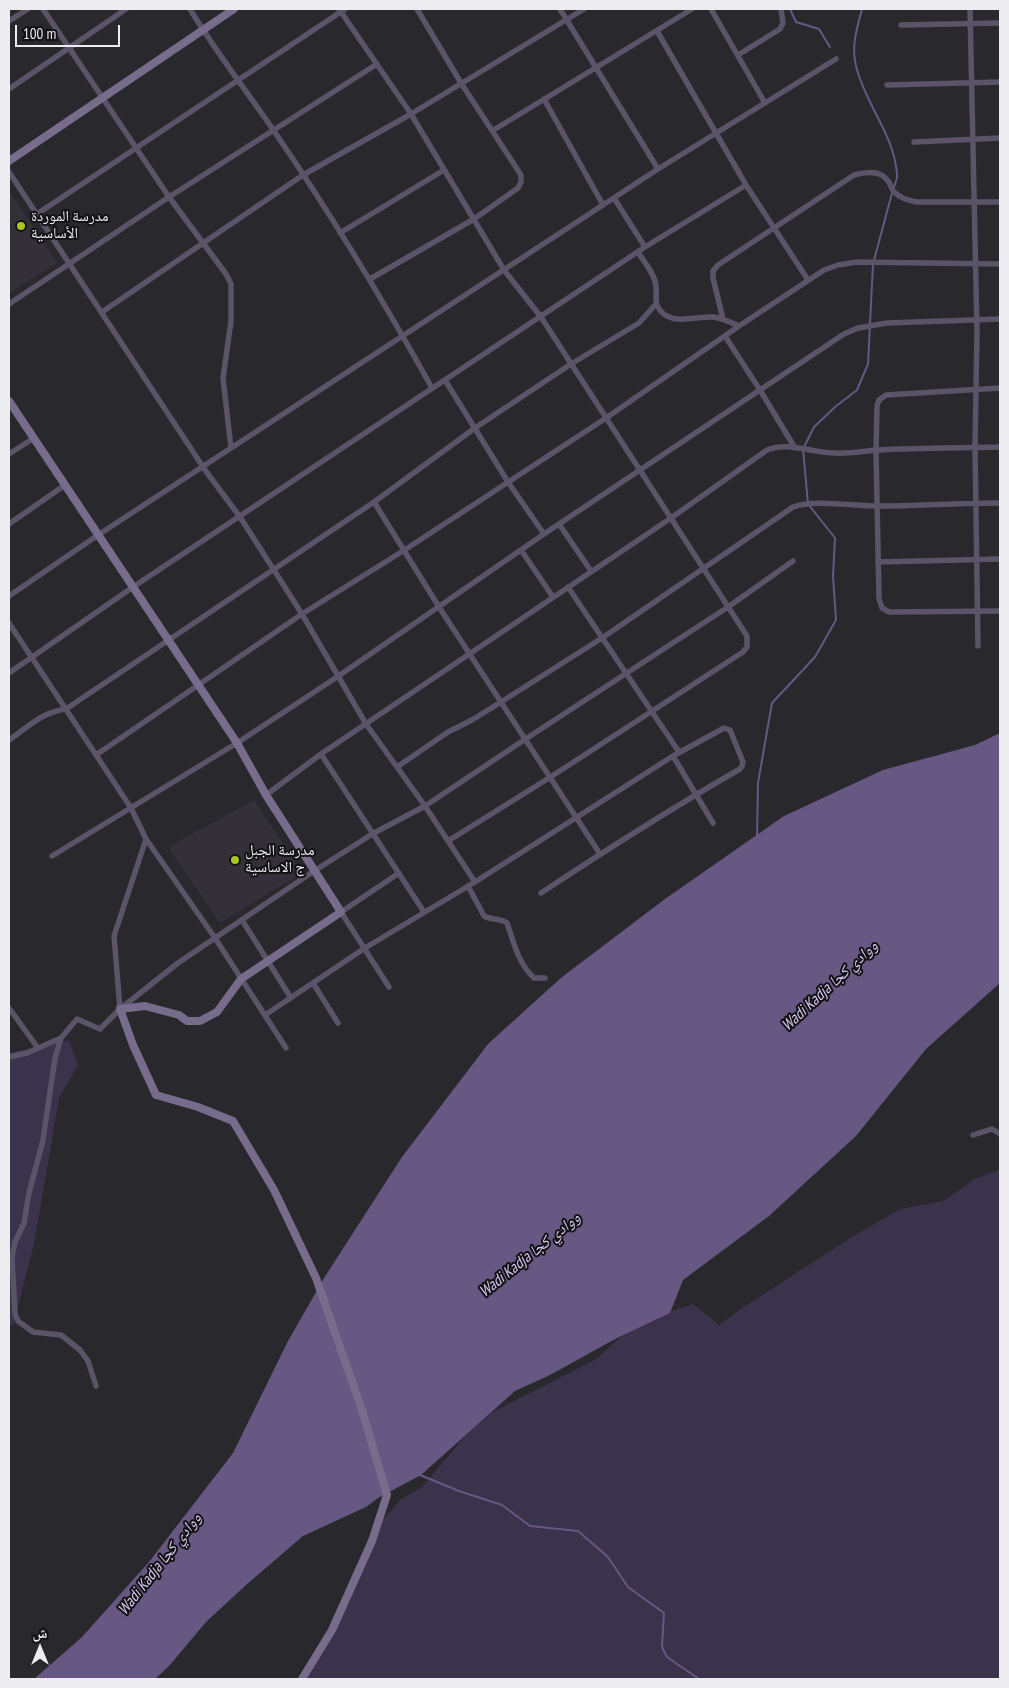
<!DOCTYPE html>
<html>
<head>
<meta charset="utf-8">
<style>
  body { margin:0 }
  #map { position:relative; width:1009px; height:1688px; overflow:hidden; background:#29282d; font-family:"PT Sans Narrow","Noto Naskh Arabic",sans-serif }
  canvas { display:block }
  .frame { position:absolute; inset:0; border:10px solid #edecf0; pointer-events:none }
  .north { position:absolute; left:15px; top:1623px; width:50px; height:50px; -webkit-text-stroke:4px #121113; paint-order:stroke; rotate:0deg; font-size:14px; font-weight:700; line-height:20px; text-align:center; color:#edecf0 }
  .north::after { content:''; display:block; margin:auto; width:18px; height:22px; background:#edecf0; clip-path:polygon(50% 0,100% 100%,50% 72%,0 100%) }
  .scale { position:absolute; left:15px; top:25px; width:105px; height:22px; box-sizing:border-box; border:2px solid #edecf0; border-top:0; padding-left:6px; font-size:15px; line-height:18px; white-space:nowrap; color:#edecf0; -webkit-text-stroke:4px #121113; paint-order:stroke }
</style>
</head>
<body>
<div id="map">
<canvas width="1009" height="1688"></canvas>
<div class="frame"></div>
<div class="north">ش</div>
<div class="scale">100 m</div>
</div>
<script>
const c = document.querySelector('canvas').getContext('2d');
c.lineJoin = 'round';
function paint(path, color) {
  c.fillStyle = color;
  c.fill(path, 'evenodd');
}
function stroke(path, color, width, dash) {
  c.strokeStyle = color;
  c.lineWidth = width;
  c.lineCap = dash ? 'butt' : 'round';
  c.setLineDash(dash || []);
  c.stroke(path);
}
function drawText(font, color, halo, rows, align = 'center') {
  c.font = font + ' "PT Sans Narrow","Noto Naskh Arabic",sans-serif';
  c.lineWidth = 4;
  c.setLineDash([]);
  c.textBaseline = 'middle';
  c.strokeStyle = halo;
  c.fillStyle = color;
  for (const [text, x, y, turn = 0] of rows) {
    c.save();
    c.translate(x, y);
    c.rotate((+turn || 0) * Math.PI / 180);
    c.textAlign = isNaN(turn) ? turn : align;
    if (halo) c.strokeText(text, 0, 0);
    c.fillText(text, 0, 0);
    c.restore();
  }
}
paint(new Path2D(`
  M9,190L57,263L9,293Z
  M254,800L302,873L220,923L168,847Z`), '#33303a');
paint(new Path2D(`
  M69,1040L78,1065L59,1098L34,1244L13,1326L9,1322V1053Z
  M1000,1169V1679H302L332,1630L378,1526L400,1500L422,1487L466,1435L491,1413L596,1359L638,1322L693,1304L719,1325L739,1310L852,1237L900,1209L943,1201L975,1179Z`), '#3b324c');
paint(new Path2D(`
  M1000,733V983L926,1049L856,1136L769,1216L683,1280L670,1313L617,1338L550,1375L515,1391L421,1475L378,1498L366,1507L303,1536L246,1585L206,1622L169,1666L155,1679H34L82,1637L149,1562L233,1453L288,1341L324,1278L402,1157L488,1044L562,977L665,899L784,816L883,770L975,745Z`), '#675783');
stroke(new Path2D(`
  M790,9L796,22L819,29L830,47
  M862,9C857,28 851,46 856,66C865,104 894,134 897,174C898,179 895,184 893,189
  M757,837L758,783L772,703L815,657L836,620L833,576L835,538L808,504L803,449L814,427L835,407L857,390L868,364L873,264L892,193
  M420,1475L459,1491L502,1505L530,1526L578,1531L608,1557L628,1587L664,1613L662,1647L667,1657L699,1679`), '#675783', 2);
stroke(new Path2D(`
  M43,9L169,197L226,274L231,284V321L223,378L231,448
  M190,9C215,51 246,90 274,131C331,214 383,300 432,388
  M339,9L411,114L504,270L541,317L747,636V647L743,652L549,778L448,841
  M560,9L658,169
  M711,9L765,103
  M970,9L977,332L975,447L978,646
  M9,21L28,9
  M901,25L1000,23
  M657,31L746,185L808,280
  M738,55L780,29L783,23L781,9
  M887,85L1000,82
  M9,89L126,9
  M544,99L603,205
  M492,131L692,9
  M914,142L1000,138
  M9,172L205,470L240,517L302,614L366,724L425,806L475,882
  M614,198L645,247
  M37,214L345,9
  M340,233L444,170
  M638,252C644,262 655,274 656,286C657,292 655,299 657,305C667,328 694,316 713,317C722,318 730,322 739,326
  M370,279L474,219L518,188L521,182V175L461,83L417,9
  M9,304L169,197L377,64
  M102,312L303,175L411,114L584,9
  M723,319L713,278V271L718,265L854,175C865,172 881,170 888,181C891,184 891,189 894,192C900,198 908,200 916,202H1000
  M725,336L760,390L795,448
  M445,380L508,482L544,534
  M1000,388L886,395L879,400L877,406L876,450L879,599L882,608L889,612L1000,611
  M9,454L34,438
  M374,502L439,607L600,854
  M9,524L65,485
  M559,524L591,571
  M521,550L553,597
  M878,562L1000,559
  M568,587L679,752
  M9,596L98,535L658,169L836,59
  M9,623L131,808L146,839L215,938L286,1048
  M9,673L133,587L645,247L746,185
  M9,740C28,727 42,712 66,709L374,502L475,428L571,364L639,323L656,304
  M321,754L424,912
  M96,755L302,614L403,551L606,418L739,326L824,270L838,265L857,262L1000,264
  M673,756L713,823
  M397,767L448,732L472,720L501,702L602,638L793,507C814,499 854,506 877,506C918,506 959,503 1000,503
  M266,795L321,754L671,518L767,450C789,441 811,453 835,453C849,454 863,451 877,450C918,448 959,448 1000,447
  M52,856L237,743L337,677L544,534L844,334L858,328L887,323L1000,319
  M468,886L484,916C491,920 500,918 507,923C514,943 518,963 534,978H545
  M242,920L291,998
  M313,983L338,1023
  M389,987L341,912L399,873
  M9,1008L38,1048
  M120,1009L114,936L146,839
  M265,1015L365,948L475,882L673,756L724,728L730,730L743,762L742,766L740,769C672,808 606,850 541,893
  M61,1038L55,1058L43,1140L29,1193L24,1223L15,1242L12,1258L15,1314L18,1321L33,1332L61,1335L80,1350L88,1361L96,1386
  M9,1057L27,1053L61,1038L77,1019L100,1029L120,1009L178,963L314,871L374,833L425,806L524,740L728,607L793,561
  M973,1135L992,1129L1000,1134`), '#5b5468', 5.5);
stroke(new Path2D(`
  M9,161L234,9
  M9,401L237,743L266,795L341,912L241,979L217,1012L200,1021H187L179,1015L145,1006L120,1009L133,1045L156,1095L198,1107L233,1121L274,1190L316,1278L362,1410L387,1495L372,1541L332,1630L302,1679`), '#776c8b', 8);
for (const [x, y, r, color] of [
  [21,226,5,"#a8c71c"],
  [235,860,5,"#a8c71c"]
]) {
  const dot = new Path2D();
  dot.arc(x, y, r, 0, 2 * Math.PI);
  c.fillStyle = color;
  c.fill(dot);
  stroke(dot, '#121113', 2);
}
drawText('15px', '#edecf0', '#121113', [
  ["مدرسة الموردة",31,217],
  ["الأساسية",31,234],
  ["مدرسة الجبل",245,851],
  ["ج الاساسية",245,868]
], 'left');
drawText('italic 16px', '#d8caf4', '#121113', [
  ["Wadi Kadja ووادي كجا",830,986,-43],
  ["Wadi Kadja ووادي كجا",530,1255,-39],
  ["Wadi Kadja ووادي كجا",160,1564,-52]
]);
</script>
</body>
</html>
